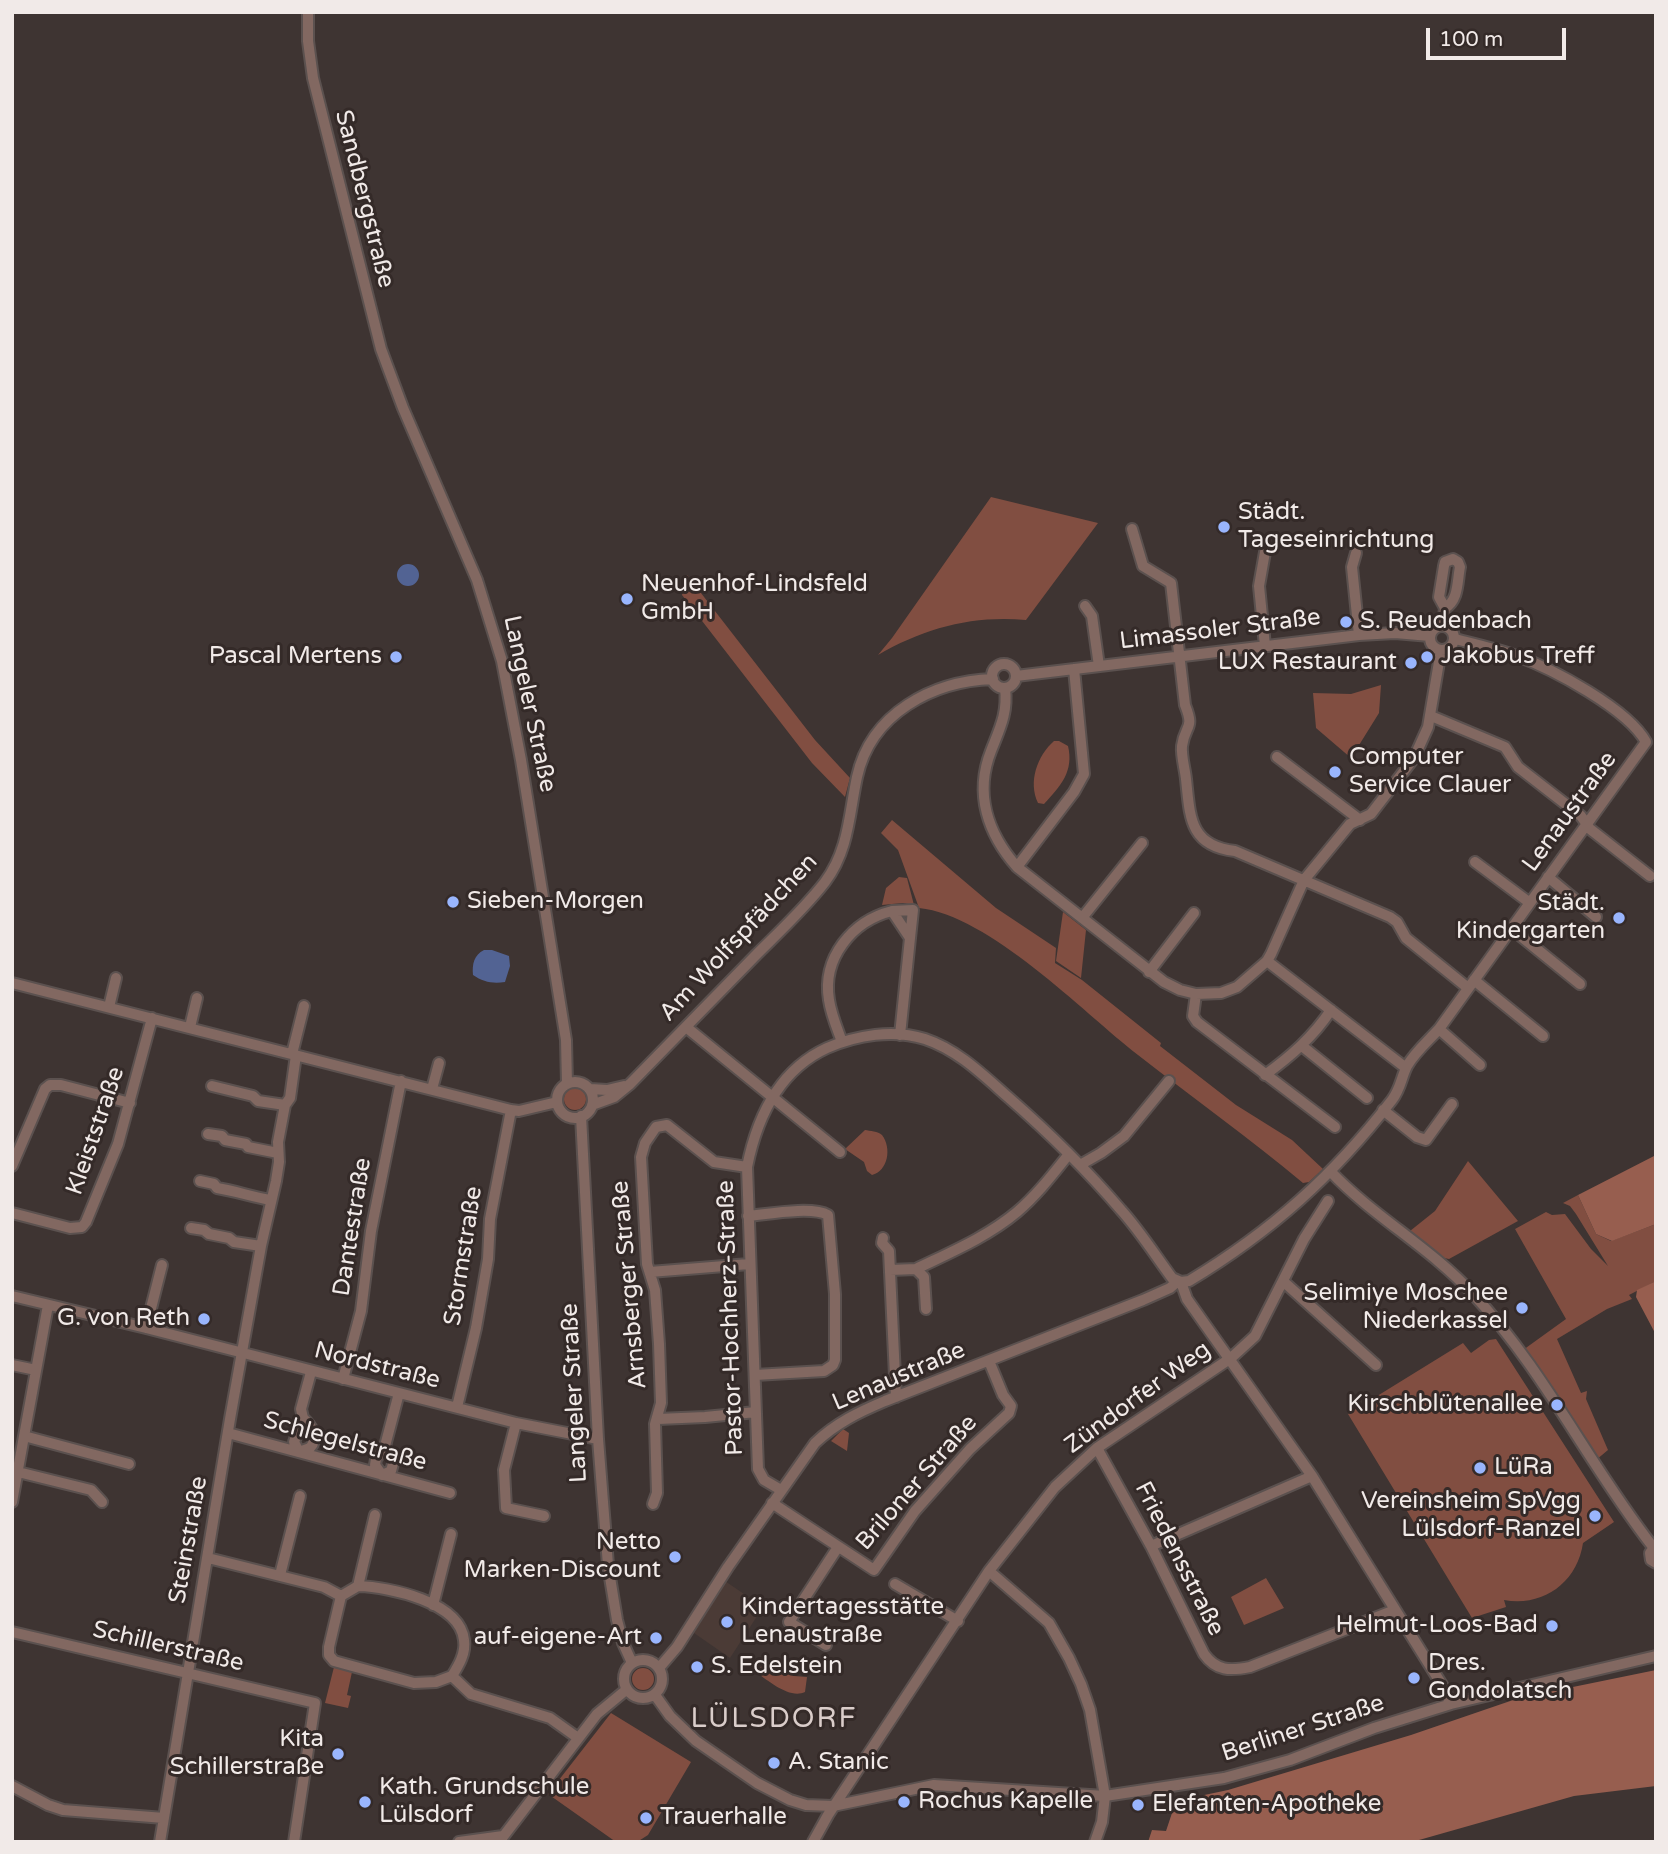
<!DOCTYPE html>
<html>
<head>
<meta charset="utf-8">
<style>
  body { margin:0 }
  #map { position:relative; width:1668px; height:1854px; overflow:hidden; background:#3e3432; font-family:"Varela Round",sans-serif }
  canvas { display:block }
  .frame { position:absolute; inset:0; border:14px solid #f1eae8; pointer-events:none }
  .scale { position:absolute; left:1426px; top:28px; width:140px; height:32px; box-sizing:border-box; border:4px solid #f1eae8; border-top:0; padding-left:9px; font-size:21px; line-height:24px; white-space:nowrap; color:#f1eae8; -webkit-text-stroke:5px #342a28; paint-order:stroke }
</style>
</head>
<body>
<div id="map">
<canvas width="1668" height="1854"></canvas>
<div class="frame"></div>
<div class="scale">100 m</div>
</div>
<script>
const c = document.querySelector('canvas').getContext('2d');
c.lineJoin = 'round';
function paint(path, color) {
  c.fillStyle = color;
  c.fill(path, 'evenodd');
}
function stroke(path, color, width, dash) {
  c.strokeStyle = color;
  c.lineWidth = width;
  c.lineCap = dash ? 'butt' : 'round';
  c.setLineDash(dash || []);
  c.stroke(path);
}
function drawText(font, color, halo, rows, align = 'center') {
  c.font = font + ' "Varela Round",sans-serif';
  c.lineWidth = 6;
  c.setLineDash([]);
  c.textBaseline = 'middle';
  c.strokeStyle = halo;
  c.fillStyle = color;
  for (const [text, x, y, turn = 0] of rows) {
    c.save();
    c.translate(x, y);
    c.rotate((+turn || 0) * Math.PI / 180);
    c.textAlign = isNaN(turn) ? turn : align;
    if (halo) c.strokeText(text, 0, 0);
    c.fillText(text, 0, 0);
    c.restore();
  }
}
paint(new Path2D(`
  M725,1581L763,1607L730,1658L694,1633L704,1617L702,1615Z`), '#4b3b36');
paint(new Path2D(`
  M991,497L1098,523L1026,620C973,615 924,628 878,655L892,638Z
  M687,575L815,740L850,778L845,797L812,763L682,595Z
  M1381,685L1379,713L1351,758L1316,728L1313,693L1351,694Z
  M1054,741H1059L1068,746C1074,771 1061,786 1044,804L1038,803C1028,782 1037,756 1054,741Z
  M892,820L996,908L1056,948L1055,963L1082,980L1161,1043L1160,1046L1236,1105L1292,1140L1323,1169L1309,1182L1303,1183C1249,1138 1193,1098 1138,1055C1083,1012 989,915 919,908L898,850L881,833Z
  M899,877L907,878L914,905L903,903L882,905L886,888Z
  M1063,912L1086,930L1081,978L1056,961Z
  M564 1099a11 11 0 1 1 22 0a11 11 0 1 1-22 0Z
  M865,1130C870,1131 878,1131 882,1135C892,1148 888,1171 872,1175L867,1171L864,1162L845,1149Z
  M1468,1161L1518,1221L1449,1259L1444,1258L1410,1231L1435,1211Z
  M1578,1195L1596,1234L1611,1241L1656,1224V1281L1629,1295L1632,1299L1607,1309L1557,1339L1581,1393L1587,1391L1586,1399L1608,1450L1596,1460L1523,1350L1566,1319L1515,1229L1546,1212L1552,1215L1565,1214L1591,1249L1608,1266L1576,1214L1570,1206L1563,1203Z
  M1496,1339L1614,1522L1583,1543C1577,1583 1543,1607 1504,1600L1506,1607L1472,1618L1348,1414L1463,1343L1471,1353L1489,1340Z
  M843,1429L849,1433L847,1451L831,1441Z
  M1266,1578L1284,1608L1244,1625L1231,1597Z
  M767,1658L794,1676L807,1677L805,1692C790,1699 770,1682 757,1673Z
  M334,1667L352,1672L347,1695L351,1696L348,1708L325,1703Z
  M632 1679a11 11 0 1 1 22 0a11 11 0 1 1-22 0Z
  M611,1713L691,1762L648,1835L637,1842H616L548,1794Z`), '#814e41');
paint(new Path2D(`
  M1656,1155V1224L1612,1241L1596,1234L1578,1195Z
  M1656,1281V1332L1655,1333L1636,1297L1637,1290Z
  M1656,1670V1786L1574,1796L1412,1842H1148L1152,1830L1166,1831L1176,1801L1228,1790L1411,1735L1519,1698Z`), '#975e4f');
paint(new Path2D(`
  M397 575a11 11 0 1 1 22 0a11 11 0 1 1-22 0Z
  M484,950H492L509,956L510,966L505,982C493,984 483,982 473,975C472,964 474,955 484,950Z`), '#526393');
const minor = new Path2D(`
  M308,12V41L313,78L381,349L403,408L477,580L502,661L521,760L566,1040L567,1084
  M1132,529L1143,566L1171,583L1185,705C1195,730 1185,724 1182,746C1181,756 1185,769 1186,779C1190,816 1189,846 1235,851L1390,917L1397,922L1406,938L1468,988
  M1356,553L1352,567L1359,635
  M1085,606L1092,616L1099,666
  M1443,625L1445,608C1459,600 1457,581 1460,567L1458,562L1453,559L1445,562L1444,566L1439,597L1445,608
  M1430 638a12 12 0 1 1 24 0a12 12 0 1 1-24 0Z
  M1455,639C1475,644 1497,649 1517,656C1553,669 1628,709 1646,742
  M1265,646L1259,586L1265,552
  M992 676a12 12 0 1 1 24 0a12 12 0 1 1-24 0Z
  M1016,676L1359,635L1395,633L1430,636
  M1005,688C1008,713 1000,728 991,751C974,794 988,834 1017,867L1164,982L1180,990L1196,994L1221,993L1237,987L1267,961L1271,954L1304,880L1350,824L1371,814L1414,758L1428,727L1441,650
  M1431,716L1505,747L1518,767L1581,816L1590,829L1650,876
  M1277,757L1360,820
  M1475,862L1530,903
  M1017,867L1074,792L1084,774L1074,669
  M1548,877L1596,917
  M913,910L910,938L892,911Z
  M1082,918L1142,843
  M1512,929L1580,984
  M1267,961L1406,1068
  M1149,972L1194,913
  M1474,980L1543,1036
  M12,983L511,1110L519,1111L557,1102
  M1196,994L1193,1016L1197,1022L1335,1127
  M109,1007L116,978
  M190,1027L197,998
  M686,1027L840,1152
  M1439,1029L1480,1065
  M900,1035L910,938
  M842,1042C837,1028 831,1014 829,1000C822,958 852,921 892,911
  M1302,1046L1367,1098
  M292,1054L304,1006
  M1265,1075C1291,1056 1313,1037 1331,1010
  M557 1100a18 18 0 1 1 36 0a18 18 0 1 1-36 0Z
  M212,1086L253,1096L258,1101L285,1105
  M432,1089L439,1063
  M590,1089L607,1090L624,1086
  M592,1105L614,1097L630,1084C672,1041 714,998 756,955C780,931 805,908 825,882C849,850 849,814 857,777C871,713 933,681 993,679
  M1383,1110L1417,1137L1426,1140L1452,1104
  M581,1116L598,1439L608,1565L617,1620L623,1643L632,1663
  M208,1134L222,1136L225,1140L246,1144L248,1147L278,1153
  M1080,1165L1101,1153L1124,1136L1169,1081
  M12,1166L45,1089L50,1085H61L130,1103
  M1331,1172C1374,1217 1431,1248 1473,1294C1544,1370 1589,1465 1653,1547
  M200,1181L214,1184L217,1188C236,1191 252,1197 271,1200
  M12,1213L70,1228L82,1227L86,1222L118,1144L152,1018
  M748,1216C768,1214 812,1206 828,1215L835,1294V1360L833,1365L824,1371L755,1375
  M191,1228L204,1230L209,1234L229,1238L234,1242L261,1246
  M883,1238L882,1243L889,1251L896,1397
  M916,1269C951,1252 987,1237 1017,1212C1037,1195 1053,1174 1069,1154
  M890,1270L916,1269L924,1277L926,1309
  M650,1272L749,1264
  M1181,1282L1187,1299L1312,1476L1442,1685L1451,1704
  M1284,1282L1376,1365
  M12,1296L146,1328L516,1423L598,1439
  M146,1328L162,1265
  M12,1365L36,1370
  M343,1379L361,1311L371,1231L401,1081
  M457,1407L476,1328L488,1259L490,1219L511,1110
  M303,1418C312,1426 319,1438 310,1448L299,1452L294,1442L303,1418L301,1409L311,1372
  M658,1419L705,1417L756,1412
  M516,1423L504,1470L506,1508L544,1516
  M228,1433L450,1493
  M24,1436L129,1464
  M385,1446L394,1460L391,1471L382,1475L375,1465L376,1459L385,1446L399,1393
  M1097,1448L1151,1546L1204,1654C1216,1671 1230,1671 1250,1667L1395,1610
  M18,1472L91,1490L102,1502
  M781,1490L764,1480L758,1469L747,1167C757,1117 779,1070 827,1048C857,1035 893,1029 925,1039C958,1050 983,1075 1008,1097C1048,1132 1086,1169 1121,1210C1140,1231 1155,1255 1172,1278L1181,1282L1189,1281C1272,1231 1333,1176 1392,1100C1401,1088 1401,1078 1407,1066C1415,1052 1428,1041 1439,1029L1646,742
  M12,1502L48,1305
  M772,1503L874,1570L915,1511L970,1449L1009,1413L1011,1406L1003,1395L989,1361
  M653,1504L657,1493L655,1424L661,1403L659,1344L655,1290L647,1264L641,1157L645,1143L656,1127L667,1125L714,1162L747,1167
  M1656,1545L1650,1553L1651,1560L1656,1563
  M1151,1546L1312,1476
  M208,1558L324,1587L341,1596
  M989,1571L1049,1623L1069,1658L1081,1684L1090,1710L1105,1796L1102,1822L1095,1842
  M280,1575L300,1496
  M895,1584L958,1621
  M358,1586C390,1587 460,1602 464,1640C466,1653 459,1665 452,1676L436,1682L414,1683L334,1661L329,1655V1647L341,1596Z
  M358,1586L375,1515
  M433,1605L451,1534
  M12,1632L315,1703L294,1842
  M826,1645L789,1622L838,1547
  M624 1679a19 19 0 1 1 38 0a19 19 0 1 1-38 0Z
  M659,1668L677,1647L728,1567L815,1443C836,1423 859,1412 885,1401L1143,1300L1170,1288L1178,1281
  M452,1676L471,1694L550,1718L578,1738
  M655,1695L670,1716L696,1741L757,1783L790,1800L806,1805L833,1806L934,1785L1105,1796L1224,1778L1290,1760L1374,1728L1451,1704L1656,1656
  M12,1786L48,1805L63,1810L164,1818
  M160,1842L230,1419L261,1246L276,1181L279,1162L278,1142L285,1105L290,1098L296,1055
  M459,1842L503,1836
  M499,1842L597,1714L626,1690
  M813,1842L828,1815L989,1571L1055,1487L1097,1448L1231,1358L1255,1336L1304,1239L1328,1201`);
stroke(minor, '#5b514f', 14);
stroke(minor, '#826861', 10);
for (const [x, y, r, color] of [
  [1224,527,7,"#99b5fd"],
  [627,599,7,"#99b5fd"],
  [1346,622,7,"#99b5fd"],
  [396,657,7,"#99b5fd"],
  [1427,657,7,"#99b5fd"],
  [1411,663,7,"#99b5fd"],
  [1335,772,7,"#99b5fd"],
  [453,902,7,"#99b5fd"],
  [1619,918,7,"#99b5fd"],
  [1522,1308,7,"#99b5fd"],
  [204,1319,7,"#99b5fd"],
  [1557,1405,7,"#99b5fd"],
  [1480,1468,7,"#99b5fd"],
  [1595,1516,7,"#99b5fd"],
  [675,1557,7,"#99b5fd"],
  [727,1622,7,"#99b5fd"],
  [1552,1626,7,"#99b5fd"],
  [656,1638,7,"#99b5fd"],
  [697,1667,7,"#99b5fd"],
  [1414,1678,7,"#99b5fd"],
  [338,1754,7,"#99b5fd"],
  [774,1763,7,"#99b5fd"],
  [365,1802,7,"#99b5fd"],
  [904,1802,7,"#99b5fd"],
  [1138,1805,7,"#99b5fd"],
  [646,1818,7,"#99b5fd"]
]) {
  const dot = new Path2D();
  dot.arc(x, y, r, 0, 2 * Math.PI);
  c.fillStyle = color;
  c.fill(dot);
  stroke(dot, '#342a28', 2.5);
}
drawText('24px', '#f1eae8', '#342a28', [
  ["Sandbergstraße",364,199,76],
  ["Limassoler Straße",1220,630,-7],
  ["Langeler Straße",529,704,78],
  ["Lenaustraße",1570,812,-54],
  ["Am Wolfspfädchen",739,938,-47],
  ["Kleiststraße",96,1131,-71],
  ["Dantestraße",353,1227,-81],
  ["Stormstraße",464,1256,-81],
  ["Arnsberger Straße",630,1285,-95],
  ["Pastor-Hochherz-Straße",731,1318,-92],
  ["Nordstraße",377,1366,14],
  ["Lenaustraße",899,1377,-23],
  ["Langeler Straße",575,1393,-93],
  ["Zündorfer Weg",1138,1398,-36],
  ["Schlegelstraße",345,1442,15],
  ["Briloner Straße",917,1483,-49],
  ["Steinstraße",189,1540,-80],
  ["Friedensstraße",1179,1559,63],
  ["Schillerstraße",168,1647,13],
  ["Berliner Straße",1303,1729,-18]
]);
drawText('24px', '#f1eae8', '#342a28', [
  ["Städt.",1238,513],
  ["Tageseinrichtung",1238,541],
  ["Neuenhof-Lindsfeld",641,585],
  ["GmbH",641,613],
  ["S. Reudenbach",1360,622],
  ["Pascal Mertens",382,657,"right"],
  ["Jakobus Treff",1441,657],
  ["LUX Restaurant",1397,663,"right"],
  ["Computer",1349,758],
  ["Service Clauer",1349,786],
  ["Sieben-Morgen",467,902],
  ["Städt.",1605,904,"right"],
  ["Kindergarten",1605,932,"right"],
  ["Selimiye Moschee",1508,1294,"right"],
  ["Niederkassel",1508,1322,"right"],
  ["G. von Reth",190,1319,"right"],
  ["Kirschblütenallee",1543,1405,"right"],
  ["LüRa",1494,1468],
  ["Vereinsheim SpVgg",1581,1502,"right"],
  ["Lülsdorf-Ranzel",1581,1530,"right"],
  ["Netto",661,1543,"right"],
  ["Marken-Discount",661,1571,"right"],
  ["Kindertagesstätte",741,1608],
  ["Lenaustraße",741,1636],
  ["Helmut-Loos-Bad",1538,1626,"right"],
  ["auf-eigene-Art",642,1638,"right"],
  ["Dres.",1428,1664],
  ["Gondolatsch",1428,1692],
  ["S. Edelstein",711,1667],
  ["Kita",324,1740,"right"],
  ["Schillerstraße",324,1768,"right"],
  ["A. Stanic",788,1763],
  ["Kath. Grundschule",379,1788],
  ["Lülsdorf",379,1816],
  ["Rochus Kapelle",918,1802],
  ["Elefanten-Apotheke",1152,1805],
  ["Trauerhalle",660,1818]
], 'left');
c.letterSpacing = '2px';
drawText('28px', '#dacdca', '#342a28', [
  ["LÜLSDORF",774,1720]
]);
c.letterSpacing = '0px';
</script>
</body>
</html>
